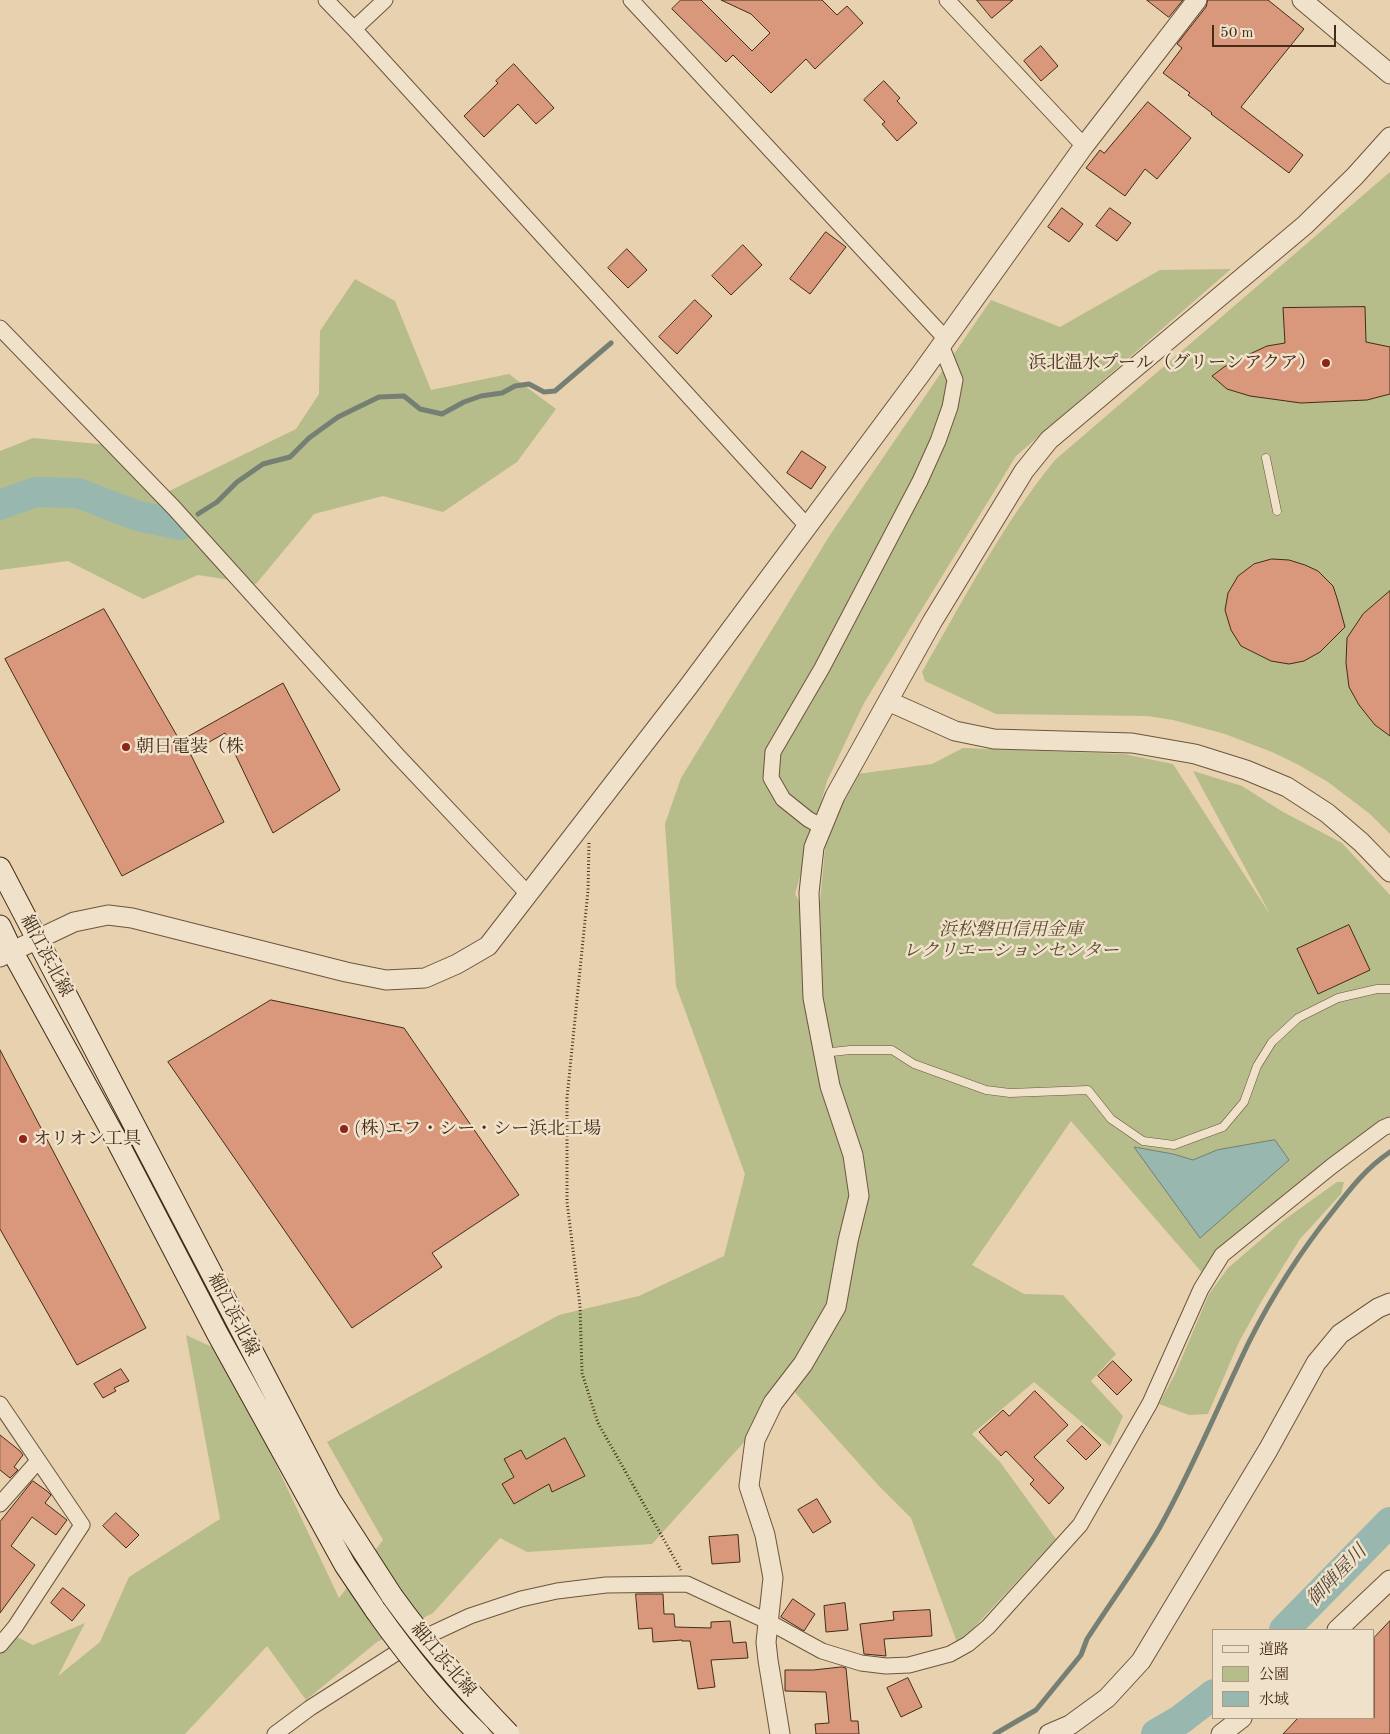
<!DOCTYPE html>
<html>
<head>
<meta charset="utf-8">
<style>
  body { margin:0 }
  #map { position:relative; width:1390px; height:1734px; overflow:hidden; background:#e8d1ae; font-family:"Old Standard TT","Noto Serif JP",serif }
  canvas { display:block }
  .legend { position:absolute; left:1212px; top:1629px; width:162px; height:90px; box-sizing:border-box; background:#f0e1ca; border:1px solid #ab9983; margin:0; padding:6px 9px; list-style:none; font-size:15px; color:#432c18 }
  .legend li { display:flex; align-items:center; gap:10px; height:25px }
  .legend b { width:25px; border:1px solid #ab9983 }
  .scale { position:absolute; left:1212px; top:25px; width:124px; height:22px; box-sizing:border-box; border:2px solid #432c18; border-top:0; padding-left:6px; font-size:15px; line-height:18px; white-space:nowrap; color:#432c18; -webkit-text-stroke:4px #f0e1ca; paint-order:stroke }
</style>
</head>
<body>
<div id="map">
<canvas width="1390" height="1734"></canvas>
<ul class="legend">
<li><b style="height:6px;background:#f0e1ca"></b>道路</li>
<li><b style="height:14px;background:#b6bc8a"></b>公園</li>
<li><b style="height:14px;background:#97b7af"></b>水域</li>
</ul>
<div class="scale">50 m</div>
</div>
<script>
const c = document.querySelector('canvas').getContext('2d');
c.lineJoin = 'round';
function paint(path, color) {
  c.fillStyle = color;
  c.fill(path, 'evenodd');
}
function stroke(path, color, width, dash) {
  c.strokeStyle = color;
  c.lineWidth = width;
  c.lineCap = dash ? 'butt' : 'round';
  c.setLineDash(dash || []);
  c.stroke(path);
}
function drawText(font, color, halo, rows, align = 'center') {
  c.font = font + ' "Old Standard TT","Noto Serif JP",serif';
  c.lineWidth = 5;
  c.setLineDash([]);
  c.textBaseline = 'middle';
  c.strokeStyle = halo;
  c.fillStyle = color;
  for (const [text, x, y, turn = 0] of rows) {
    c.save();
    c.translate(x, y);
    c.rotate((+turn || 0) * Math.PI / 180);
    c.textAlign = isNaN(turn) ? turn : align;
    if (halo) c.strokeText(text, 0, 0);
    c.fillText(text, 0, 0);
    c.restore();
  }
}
paint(new Path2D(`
  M1390,172V834L1370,814L1328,782L1297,764L1272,752L1225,734L1173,720L1148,716L996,714L925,681L922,672C964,599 1002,525 1055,460Z
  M1231,269L1016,456L864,703L827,781L795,894L821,941L820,902L825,848L837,805L857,774L932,764L963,748L1124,754L1173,764L1271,916L1193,771L1242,786L1283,812L1342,843L1390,895V1116L1381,1121L1204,1275L1071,1121L972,1265L1024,1294L1063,1295L1116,1354L1091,1381L1123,1416L1110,1446L1034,1382L972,1434L1000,1462L1056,1539L958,1645L911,1518L879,1486L792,1389L652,1544L527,1552L500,1538L433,1613L377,1642L306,1700L267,1646L185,1734H0V1653L15,1636L33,1645L85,1623L58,1676L100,1642L129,1577L220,1519L186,1335L212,1347L272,1456L339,1598L383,1540L327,1442L559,1315L639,1296L724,1256L745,1174L676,986L665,824L681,778L830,535L991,300L1060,327L1160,270Z
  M355,279L395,301L431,390L509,374L556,409L517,462L443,512L383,496L314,514L256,584L198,575L143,599L68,561L0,570V451L33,438L109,445L163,494L296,429L319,394L320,331Z
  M1337,1182H1344L1341,1194L1300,1239L1261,1302L1239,1342L1208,1414L1189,1415L1159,1404L1175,1374L1209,1294L1228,1268L1284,1220Z`), '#b6bc8a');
const water = new Path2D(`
  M1275,1140L1289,1160L1200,1238L1134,1147L1173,1154L1193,1160L1217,1150Z`);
paint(water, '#97b7af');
stroke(water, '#757f73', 1);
stroke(new Path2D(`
  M198,514L217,502L237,482L263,464L290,457L309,438L338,417L379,397L404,396L420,409L442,414L464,402L481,396L502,393L515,386L529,384L544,392L555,391L611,343
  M995,1734L1036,1710L1081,1655L1087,1639C1111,1602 1138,1565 1160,1527C1193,1468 1219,1404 1249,1342C1272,1296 1300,1252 1333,1211C1350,1189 1366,1168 1390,1152`), '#757f73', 5);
stroke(new Path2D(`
  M0,505L36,492L78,493L138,516L181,525
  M1284,1630L1390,1522
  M1156,1734L1180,1720L1214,1694`), '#97b7af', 30);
const building = new Path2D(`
  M681,0H701L752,51L770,33L751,14L721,0H822L837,15L847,6L863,23L815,69L806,59L771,93L733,55L726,62L672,9Z
  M977,0H1013L992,18Z
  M1147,0H1183L1169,17Z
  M1208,0H1268L1304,29L1241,107L1303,155L1289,173L1211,114L1212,113L1188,95L1190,93L1163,73L1182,48L1177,44L1206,7Z
  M1041,46L1058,66L1041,81L1024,61Z
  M514,64L554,108L536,124L518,104L484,137L464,116L498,83L496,81Z
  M884,81L900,98L897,101L917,123L897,141L882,124L885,122L864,100Z
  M1148,102L1191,138L1157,179L1145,169L1125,196L1086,168L1100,150L1104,153Z
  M1062,208L1083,224L1069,242L1048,227Z
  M1110,208L1131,223L1117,241L1096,226Z
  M826,232L846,247L810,294L790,279Z
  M743,245L762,265L731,295L712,276Z
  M627,249L647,270L628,288L608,268Z
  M695,300L712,316L677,354L659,337Z
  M1365,307L1366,342L1390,347V394L1367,400L1301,403L1250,396L1227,389L1212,376L1224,367L1239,359L1267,346L1285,343L1283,308Z
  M802,451L826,467L811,489L787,473Z
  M1272,559L1289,560L1305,565L1318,571L1333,586L1337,598L1345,627L1320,652L1304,661L1289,664L1271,661L1241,646L1231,630L1225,610L1228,593L1238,576L1254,564Z
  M1390,591V736L1375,725L1359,705L1349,687L1346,663L1347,638L1363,614Z
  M104,609L180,741L283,683L340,790L273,833L225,733L190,753L224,822L122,876L5,659Z
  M1349,925L1370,970L1318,994L1297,949Z
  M271,1000L404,1028L519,1195L432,1253L442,1267L352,1328L168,1062Z
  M0,1050L146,1328L77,1365L0,1229Z
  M1113,1361L1132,1380L1117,1395L1098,1376Z
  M121,1369L129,1381L114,1388L116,1391L103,1398L94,1384Z
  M1035,1391L1068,1425L1034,1457L1064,1488L1049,1504L1030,1484L1034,1480L1006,1451L1001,1456L979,1432L1003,1410L1009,1416Z
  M1082,1426L1101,1445L1086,1460L1067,1441Z
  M0,1435L20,1451L23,1455L14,1467L18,1470L10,1478L0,1470Z
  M565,1438L585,1476L552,1492L549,1484L514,1504L502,1484L514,1477L504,1459L521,1450L526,1459Z
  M33,1481L47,1491L51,1495L45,1503L67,1520L56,1535L32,1517L11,1546L35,1565L0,1613V1522Z
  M817,1499L831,1522L813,1533L798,1510Z
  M116,1513L139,1535L126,1548L103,1526Z
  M738,1535L740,1562L712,1564L709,1537Z
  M63,1588L85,1605L72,1621L51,1603Z
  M636,1594H663L664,1614H674L675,1627L711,1628V1622L730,1621L733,1643L746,1642L748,1658L711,1660L715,1687L698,1689L690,1641H682V1640L653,1642L652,1628L639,1629Z
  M793,1599L815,1614L804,1631L781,1617Z
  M845,1603L848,1630L826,1632L824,1606Z
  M930,1610L932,1636L884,1639L886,1656L864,1654L860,1624L894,1620L893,1612Z
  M1390,1621V1734H1283L1298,1718H1374V1638Z
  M842,1667L846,1668L851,1721H858L859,1734H816L815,1724L829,1723L826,1692L785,1691V1670H813Z
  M908,1678L922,1707L901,1717L887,1688Z`);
paint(building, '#d9977c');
stroke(building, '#432c18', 1);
const service = new Path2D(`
  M1266,458L1277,511
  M823,1053L850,1050H892L914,1064L986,1090L1010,1093L1088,1090L1111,1119L1143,1141L1174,1145L1223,1127L1244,1102L1257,1066L1272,1042L1298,1018L1338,998L1377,989H1390`);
const minor = new Path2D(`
  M326,0L354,29L807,526
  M631,0L945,338
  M947,0L1084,146
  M354,29L385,0
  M0,328L174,508L397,755L528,894
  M822,827L808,819L783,799L771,778L773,752L822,668L920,481L938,441L950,407L955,380L941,345
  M0,1404L82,1525L15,1627L0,1645
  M0,1504L38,1461
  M275,1734L310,1708L412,1643L470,1616L521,1599L557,1591L606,1585L687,1584L769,1622L822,1651L861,1663L886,1666L909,1665L950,1654L968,1644L988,1627L1080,1525L1150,1403L1201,1289L1222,1255L1332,1166L1383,1128L1390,1125`);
const tertiary = new Path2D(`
  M1302,0L1390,74
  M888,701L955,731L994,739L1132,743L1195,754L1246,770L1287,787L1327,813L1361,842L1390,872
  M0,957L74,922L108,915L132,918L346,972L386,980L425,978L457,964L488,946L688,687L920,375L1084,146L1197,0
  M1337,1630L1390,1580
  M780,1734L768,1660L766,1642L773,1578L765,1535L749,1486L755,1440L773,1403L803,1364L836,1307L848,1241L859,1196L853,1155L830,1086L813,998L809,893L814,847L835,796L932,622L1024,471L1049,440L1305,225L1355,176L1390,137
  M1049,1734L1070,1725L1107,1698L1141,1661L1268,1450L1316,1363L1340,1334L1378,1308L1390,1303
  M1221,1734L1242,1718`);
const secondary = new Path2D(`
  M0,868L330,1500L392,1596
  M0,926L12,951L117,1141L217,1333L345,1565L376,1611`);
stroke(service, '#6c553e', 9);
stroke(minor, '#6c553e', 17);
stroke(tertiary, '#6c553e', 21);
stroke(secondary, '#432c18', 23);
stroke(new Path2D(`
  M589,843L588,891L567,1098V1202L580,1306L582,1373L598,1423L681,1570`), '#432c18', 3, [1, 2.5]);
stroke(service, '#f0e1ca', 8);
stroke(minor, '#f0e1ca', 15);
stroke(tertiary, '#f0e1ca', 19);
stroke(secondary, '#f0e1ca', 21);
const secondaryBridge = new Path2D(`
  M392,1596C428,1646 466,1690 509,1734
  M376,1611C407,1655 440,1696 479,1734`);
stroke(secondaryBridge, '#432c18', 23, []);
stroke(secondaryBridge, '#f0e1ca', 21);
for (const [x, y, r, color] of [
  [1326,363,5,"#8f2418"],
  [126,747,5,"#8f2418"],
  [344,1129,5,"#8f2418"],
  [23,1139,5,"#8f2418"]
]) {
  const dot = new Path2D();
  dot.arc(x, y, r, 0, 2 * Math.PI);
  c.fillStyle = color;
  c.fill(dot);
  stroke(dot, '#f0e1ca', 2);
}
drawText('18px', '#432c18', '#f0e1ca', [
  ["浜北温水プール（グリーンアクア）",1316,363,"right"],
  ["朝日電装（株",136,747],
  ["(株)エフ・シー・シー浜北工場",354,1129],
  ["オリオン工具",33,1139]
], 'left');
drawText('italic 18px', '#5a492f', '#f0e1ca', [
  ["浜松磐田信用金庫",1011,930],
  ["レクリエーションセンター",1011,951]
]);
drawText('18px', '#432c18', '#f0e1ca', [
  ["細江浜北線",46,956,62],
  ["細江浜北線",233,1315,63],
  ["細江浜北線",443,1660,50]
]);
drawText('italic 19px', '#544836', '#f0e1ca', [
  ["御陣屋川",1337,1576,-46]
]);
</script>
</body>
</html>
